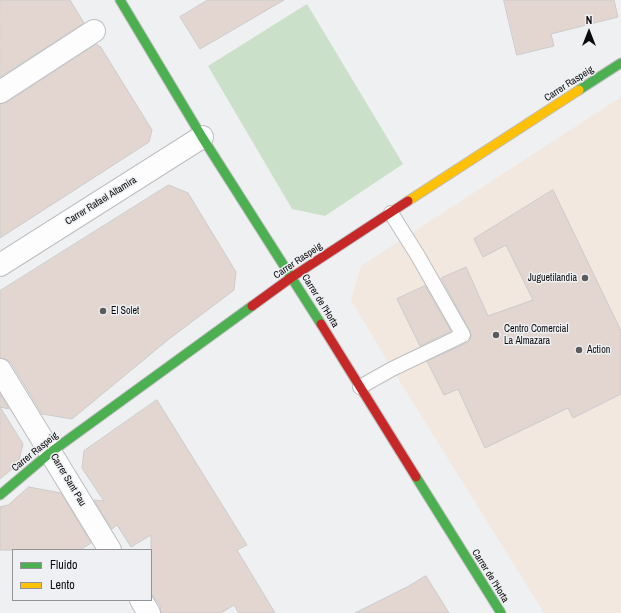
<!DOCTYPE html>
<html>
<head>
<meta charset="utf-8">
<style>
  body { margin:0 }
  #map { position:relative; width:621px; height:613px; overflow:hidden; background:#eff0f2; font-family:"Archivo Narrow",sans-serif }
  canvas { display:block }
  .legend { position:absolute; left:12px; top:549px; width:140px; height:52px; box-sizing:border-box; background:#eef0f3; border:1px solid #939497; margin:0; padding:5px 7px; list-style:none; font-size:12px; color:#0b0b0c }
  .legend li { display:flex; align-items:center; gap:8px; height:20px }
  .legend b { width:20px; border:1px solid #939497 }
  .north { position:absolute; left:569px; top:12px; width:40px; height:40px; -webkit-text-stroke:3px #eef0f3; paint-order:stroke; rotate:0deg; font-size:11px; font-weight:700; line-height:16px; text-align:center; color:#0b0b0c }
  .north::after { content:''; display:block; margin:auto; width:14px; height:18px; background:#0b0b0c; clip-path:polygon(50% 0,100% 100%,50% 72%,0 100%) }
</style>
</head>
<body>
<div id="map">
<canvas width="621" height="613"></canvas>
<ul class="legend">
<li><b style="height:5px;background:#4caf50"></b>Fluido</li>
<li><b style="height:5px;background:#ffc107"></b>Lento</li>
</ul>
<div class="north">N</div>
</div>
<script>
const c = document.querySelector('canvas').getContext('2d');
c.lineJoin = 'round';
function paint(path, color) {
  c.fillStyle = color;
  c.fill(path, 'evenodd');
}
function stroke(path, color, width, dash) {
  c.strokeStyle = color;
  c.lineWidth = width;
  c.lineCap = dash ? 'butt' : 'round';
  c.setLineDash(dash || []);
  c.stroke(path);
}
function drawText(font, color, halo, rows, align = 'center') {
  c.font = font + ' "Archivo Narrow",sans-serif';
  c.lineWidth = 3;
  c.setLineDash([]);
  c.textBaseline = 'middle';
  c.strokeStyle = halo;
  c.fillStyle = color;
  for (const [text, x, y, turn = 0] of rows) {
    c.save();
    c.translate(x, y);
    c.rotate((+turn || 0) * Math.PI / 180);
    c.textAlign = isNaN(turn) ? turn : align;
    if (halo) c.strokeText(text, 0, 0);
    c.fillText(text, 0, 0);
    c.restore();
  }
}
paint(new Path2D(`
  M621,97V613H544L392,369L351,300L361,266Z`), '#f2e8e0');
paint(new Path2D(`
  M307,4L403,164L325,216L292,209L208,66Z`), '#cbe0c9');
const building = new Path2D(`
  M0,0H70L84,23L0,77Z
  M208,0H284L200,49L180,17Z
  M504,0H614L618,17L551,34L554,46L517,55Z
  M97,44L99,47L100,46L152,130L149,142L0,238V104L7,102Z
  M169,185L188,193L236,272L234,290L169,339L72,419L42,414L11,363L6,359L0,358V291Z
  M553,190L621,331V394L573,418L568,408L485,448L458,389L444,395L427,361L467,343L470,340L471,336L470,331L441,278L466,267L488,316L533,300L506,245L483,257L474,239Z
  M425,286L451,331L420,346L397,299Z
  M0,394L9,409L0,407L23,444L18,464L0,479Z
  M157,400L247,545L237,550L275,613H239L234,605L221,613H161L160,606L151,593V535L131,547L117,525L112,529L94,500L104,501L82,468L84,451Z
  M29,487L61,493L91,543L80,550H0V507L8,505Z
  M426,576L449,613H355L407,587Z`);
paint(building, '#e3d6d0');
stroke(building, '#cbcbcc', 1);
const lane = new Path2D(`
  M360,387L392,369L463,335L418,256L391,213`);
const street = new Path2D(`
  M0,92L94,31
  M0,265L202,137
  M0,370L110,550
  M141,600L149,613`);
const fast = new Path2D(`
  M120,0L202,137L321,324
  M579,90L621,63
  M416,477L501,613
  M0,495L51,452L252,306`);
const slow = new Path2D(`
  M408,201L579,90`);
const jam = new Path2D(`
  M252,306L292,277L408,201
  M321,324L416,477`);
stroke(lane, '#bebec0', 16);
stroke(street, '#bebec0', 24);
stroke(fast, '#bebec0', 11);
stroke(slow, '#bebec0', 11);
stroke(jam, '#bebec0', 11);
stroke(lane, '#fdfdfd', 14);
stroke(street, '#fdfdfd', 22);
stroke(fast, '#4caf50', 9);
stroke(slow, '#ffc107', 9);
stroke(jam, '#c62828', 9);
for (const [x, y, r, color] of [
  [585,278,4,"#5b5b5c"],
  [103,311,4,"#5b5b5c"],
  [496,335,4,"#5b5b5c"],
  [579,350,4,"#5b5b5c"]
]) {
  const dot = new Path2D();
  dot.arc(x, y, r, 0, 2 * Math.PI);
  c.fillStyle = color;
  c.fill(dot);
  stroke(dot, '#eef0f3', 1.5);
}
drawText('10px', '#0b0b0c', '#eef0f3', [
  ["Carrer Raspeig",569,84,-33],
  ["Carrer Rafael Altamira",101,201,-32],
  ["Carrer Raspeig",298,261,-34],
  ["Carrer de l'Horta",320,301,58],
  ["Carrer Raspeig",35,452,-39],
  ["Carrer Sant Pau",68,480,59],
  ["Carrer de l'Horta",490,576,58]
]);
drawText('10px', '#0b0b0c', '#eef0f3', [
  ["Juguetilandia",577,278,"right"],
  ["El Solet",111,311],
  ["Centro Comercial",504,329],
  ["La Almazara",504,341],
  ["Action",587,350]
], 'left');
</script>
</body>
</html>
